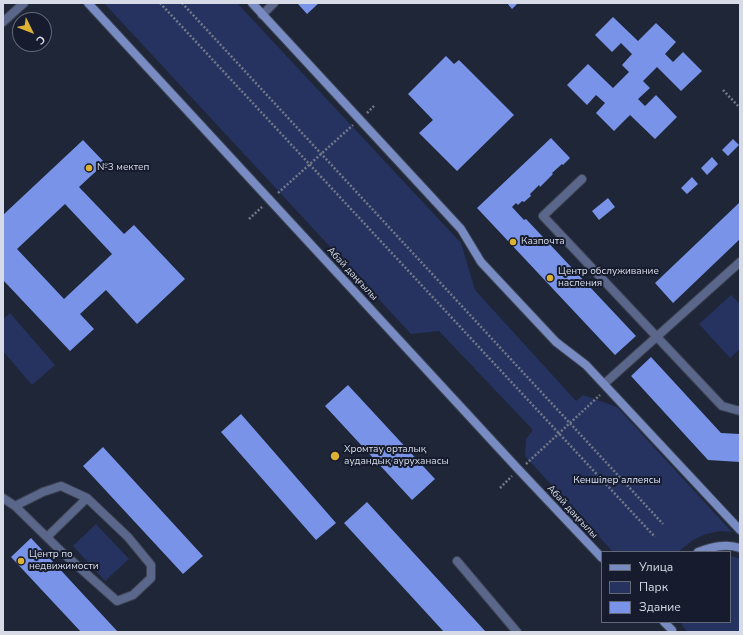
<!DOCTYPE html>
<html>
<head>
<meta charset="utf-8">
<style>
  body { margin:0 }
  #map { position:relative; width:743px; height:635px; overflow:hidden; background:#1f2637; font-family:"Nunito Sans",sans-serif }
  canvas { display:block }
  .frame { position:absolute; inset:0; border:4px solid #d6dbe7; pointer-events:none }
  .legend { position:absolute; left:601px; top:551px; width:130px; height:72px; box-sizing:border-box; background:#161c2d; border:1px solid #636877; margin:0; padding:5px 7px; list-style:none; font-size:12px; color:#d6dbe7 }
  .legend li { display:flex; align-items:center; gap:8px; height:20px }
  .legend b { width:20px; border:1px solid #636877 }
  .north { position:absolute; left:12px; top:12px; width:40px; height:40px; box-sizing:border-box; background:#161c2d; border:1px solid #636877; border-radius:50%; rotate:133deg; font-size:11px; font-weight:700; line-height:16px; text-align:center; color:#d6dbe7 }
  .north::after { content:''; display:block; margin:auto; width:14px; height:18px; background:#dcb233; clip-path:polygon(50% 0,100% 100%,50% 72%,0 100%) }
</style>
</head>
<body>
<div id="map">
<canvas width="743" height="635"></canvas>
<div class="frame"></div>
<ul class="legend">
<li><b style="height:5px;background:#788bc3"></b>Улица</li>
<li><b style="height:11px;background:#263361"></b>Парк</li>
<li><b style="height:11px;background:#7893e7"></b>Здание</li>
</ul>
<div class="north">С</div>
</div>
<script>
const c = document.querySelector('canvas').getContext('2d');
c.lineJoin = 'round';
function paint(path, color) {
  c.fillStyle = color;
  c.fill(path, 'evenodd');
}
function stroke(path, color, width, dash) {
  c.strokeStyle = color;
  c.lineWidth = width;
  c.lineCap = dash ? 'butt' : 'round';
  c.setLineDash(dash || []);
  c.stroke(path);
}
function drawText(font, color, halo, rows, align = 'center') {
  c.font = font + ' "Nunito Sans",sans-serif';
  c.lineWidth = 4;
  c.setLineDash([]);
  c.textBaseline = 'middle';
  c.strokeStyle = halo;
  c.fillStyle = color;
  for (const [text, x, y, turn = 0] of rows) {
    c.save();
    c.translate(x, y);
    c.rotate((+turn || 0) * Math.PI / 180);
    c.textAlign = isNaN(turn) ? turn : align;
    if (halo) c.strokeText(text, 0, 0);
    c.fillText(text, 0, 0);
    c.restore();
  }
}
paint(new Path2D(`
  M104,3H237L461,243L475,290L576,401L583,395L617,407L732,532L720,531L706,534L693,540L678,552H613L525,456L526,439L533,430L439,331L411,334Z
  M731,295L740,304V349L730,358L699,324Z
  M10,313L55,365L32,385L3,351V319Z
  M96,524L129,559L105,581L73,546Z
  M730,556L734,557L740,559V632H687L682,625L681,622H730Z`), '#263361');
paint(new Path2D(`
  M299,3H319L307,14L298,4Z
  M507,3H518L512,9Z
  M613,17L638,41L656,23L676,42L665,54L673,62L683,52L702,71L681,91L657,67L643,81L650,88L638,99L645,106L656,95L677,117L655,139L630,115L614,131L596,113L605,103L596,95L587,105L567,85L588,64L613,88L629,72L622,65L632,54L621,43L612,52L595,35Z
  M446,56L454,64L459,60L514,115L457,171L419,133L433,120L408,94Z
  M551,138L570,158L563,165L562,164L552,173L553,174L540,187L539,185L530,194L531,196L524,202L522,201L518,205L516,203L512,207L524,220L526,219L636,336L615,355L477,208Z
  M733,139L739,145L728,156L722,150Z
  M83,140L105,163L79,187L124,234L134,225L185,279L137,324L106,290L80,314L94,329L70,351L3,280V215ZM65,204L112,254L64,299L17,249Z
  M712,157L718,164L707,175L701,168Z
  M692,177L698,184L687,194L681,188Z
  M608,198L615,207L599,220L592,211Z
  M740,202V239L673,303L655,283Z
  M651,357L721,433L740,434V462L708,460L631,376Z
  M348,385L435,479L412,500L325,406Z
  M241,414L336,523L316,540L221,432Z
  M103,447L203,556L183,574L83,466Z
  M367,502L486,632H444L344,523Z
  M31,538L118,632H81L11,557Z`), '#7893e7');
const lane = new Path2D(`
  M582,179L543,216L722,406L740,411
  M604,384L740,262
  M3,498L15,506L63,553L117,601L133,595L151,578V565L128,537L87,498L61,486L43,492L15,506
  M47,537L87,498
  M457,561L517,632`);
const street = new Path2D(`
  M262,15L274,3
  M3,22L24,3`);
const secondary = new Path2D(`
  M88,3L519,470L602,558
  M252,3L461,229L481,262L556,342L586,365L740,530
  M698,552C712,547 726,543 740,548
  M664,622L672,630`);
stroke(lane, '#3c4353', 10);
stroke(street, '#3c4353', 10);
stroke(secondary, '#3c4353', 10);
stroke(new Path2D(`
  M160,3L655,537
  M182,3L663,524
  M723,90L740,108
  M367,113L374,106
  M278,193L353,125
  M249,219L262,207
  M526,464L600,395
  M500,488L512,476`), '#737988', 2.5, [2, 2]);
stroke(lane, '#5b678a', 8);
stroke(street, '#5b678a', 8);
stroke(secondary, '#788bc3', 8);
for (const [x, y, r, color] of [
  [89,168,4,"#dcb233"],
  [513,242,4,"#dcb233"],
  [550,278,4,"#dcb233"],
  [335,456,5,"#dcb233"],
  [21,561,4,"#dcb233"]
]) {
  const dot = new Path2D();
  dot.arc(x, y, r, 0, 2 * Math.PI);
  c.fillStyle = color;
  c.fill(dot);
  stroke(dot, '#161c2d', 1.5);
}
drawText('10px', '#d6dbe7', '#161c2d', [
  ["№3 мектеп",97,168],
  ["Казпочта",521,242],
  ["Центр обслуживание",558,272],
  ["насления",558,284],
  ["Хромтау орталық",344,450],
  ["аудандық ауруханасы",344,462],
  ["Центр по",29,555],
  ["недвижимости",29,567]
], 'left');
drawText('10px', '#d6dbe7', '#161c2d', [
  ["Абай даңғылы",352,274,47],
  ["Абай даңғылы",572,512,47]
]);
drawText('10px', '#dbe3fa', '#161c2d', [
  ["Кеншілер аллеясы",617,481]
]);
</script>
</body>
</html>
